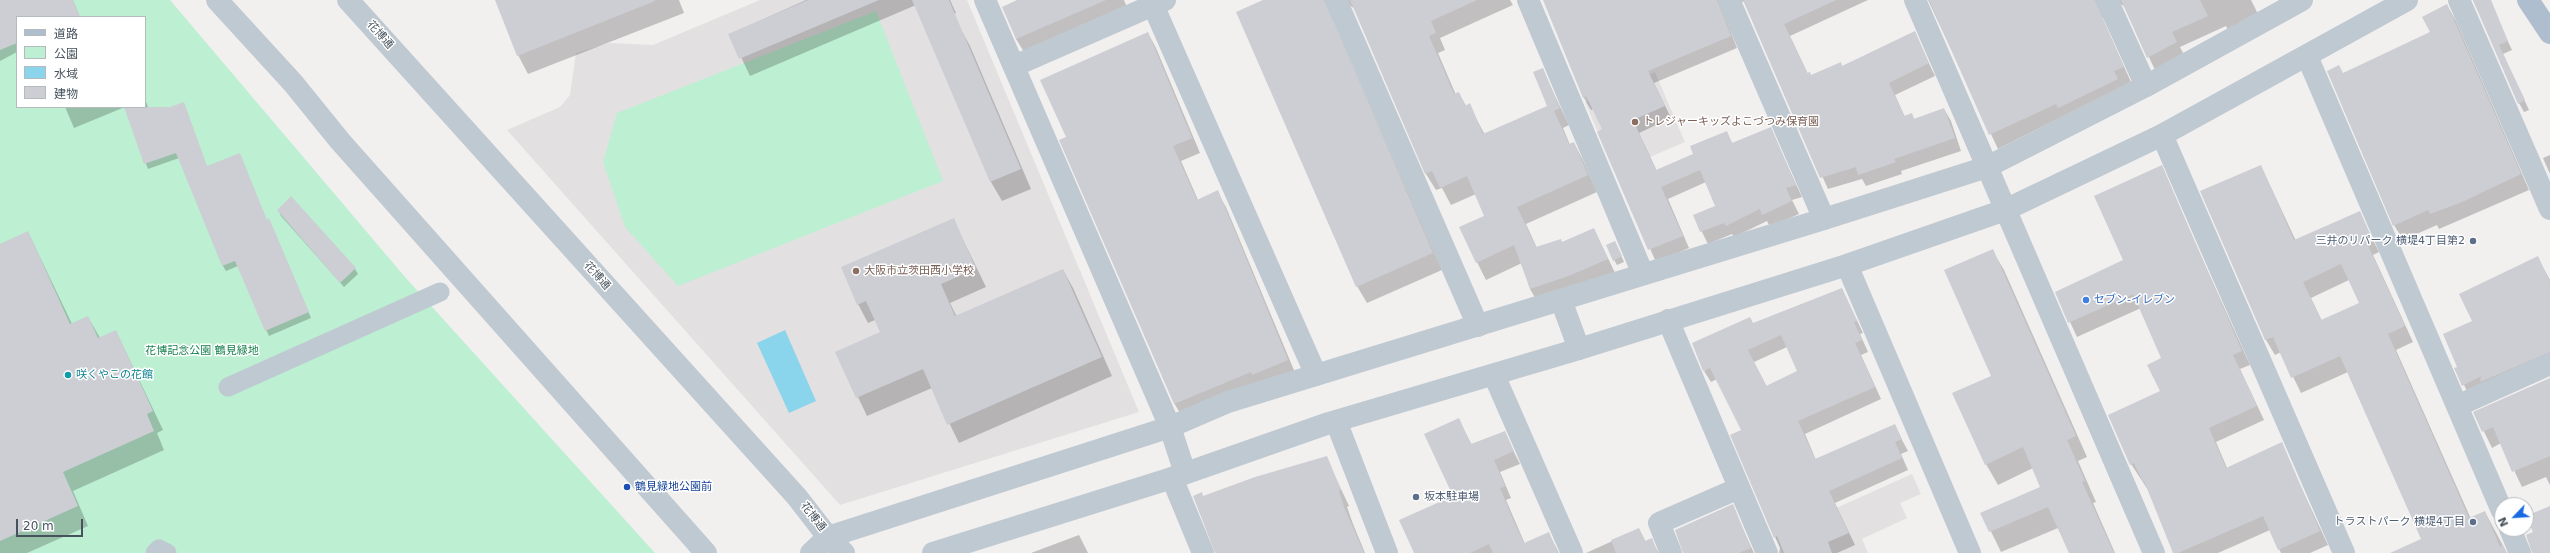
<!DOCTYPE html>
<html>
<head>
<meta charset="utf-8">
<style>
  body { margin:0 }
  #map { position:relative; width:2550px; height:553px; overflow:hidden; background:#f2efef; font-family:"DejaVu Sans","Noto Sans JP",sans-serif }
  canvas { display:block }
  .legend { position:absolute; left:16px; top:16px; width:130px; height:92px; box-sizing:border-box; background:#fff; border:1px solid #b5babe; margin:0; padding:5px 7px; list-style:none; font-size:12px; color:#47525d }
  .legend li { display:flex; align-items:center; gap:8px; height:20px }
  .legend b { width:20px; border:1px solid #b5babe }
  .north { position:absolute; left:2494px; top:497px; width:40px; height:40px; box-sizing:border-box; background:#fff; border:1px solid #b5babe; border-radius:50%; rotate:245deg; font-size:11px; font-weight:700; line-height:16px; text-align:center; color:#47525d }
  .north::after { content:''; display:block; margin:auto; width:14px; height:18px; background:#196be2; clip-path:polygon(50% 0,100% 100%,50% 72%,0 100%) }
  .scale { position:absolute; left:16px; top:519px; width:67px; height:18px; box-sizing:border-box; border:2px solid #47525d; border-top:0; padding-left:5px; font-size:12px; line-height:14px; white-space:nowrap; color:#47525d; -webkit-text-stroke:3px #fff; paint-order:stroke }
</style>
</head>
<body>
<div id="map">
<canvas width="2550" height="553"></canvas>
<ul class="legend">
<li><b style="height:5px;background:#afbece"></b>道路</li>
<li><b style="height:11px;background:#bdefd2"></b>公園</li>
<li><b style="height:11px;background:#8ad5ec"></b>水域</li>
<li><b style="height:11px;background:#ccced4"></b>建物</li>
</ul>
<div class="north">N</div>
<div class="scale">20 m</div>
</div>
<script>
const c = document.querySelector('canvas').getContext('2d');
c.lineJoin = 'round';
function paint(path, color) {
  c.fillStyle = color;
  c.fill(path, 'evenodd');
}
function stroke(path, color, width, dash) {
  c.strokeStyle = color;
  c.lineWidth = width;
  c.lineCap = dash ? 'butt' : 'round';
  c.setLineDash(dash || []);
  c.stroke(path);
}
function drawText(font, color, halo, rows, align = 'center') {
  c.font = font + ' "DejaVu Sans","Noto Sans JP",sans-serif';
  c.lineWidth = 3;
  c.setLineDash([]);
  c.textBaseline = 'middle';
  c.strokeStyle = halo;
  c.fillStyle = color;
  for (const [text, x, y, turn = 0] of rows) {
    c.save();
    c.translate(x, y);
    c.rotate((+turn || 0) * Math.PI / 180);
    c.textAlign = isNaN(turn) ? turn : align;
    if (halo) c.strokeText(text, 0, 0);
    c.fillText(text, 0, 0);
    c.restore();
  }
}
paint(new Path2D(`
  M760,0H967L1139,412L840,505L507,130L560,107L570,95L576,53L609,43L653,45Z
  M1655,72L1685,142L1615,172L1585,102Z
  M1912,474L1921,494L1900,503L1907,518L1862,539L1868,553H1782L1774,536Z`), '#e3e0e1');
paint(new Path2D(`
  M0,0H170L405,277L655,553H0ZM17,17H145V107H17Z
  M876,11L943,181L678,286L625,227L603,162L617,113Z`), '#bdefd2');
paint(new Path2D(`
  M785,330L816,401L789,413L757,343Z`), '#8ad5ec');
paint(new Path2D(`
  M0,0H73L80,17H17V52L0,61Z
  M496,0H679L684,13L528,74L518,55Z
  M806,0H950L956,13L927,27L916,5L750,76L730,34Z
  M1020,0H1124L1132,19L1031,63L1016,39Z
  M1265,0H1510L1513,5L1440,38L1445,50L1438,53L1456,95L1459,93L1466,106L1469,105L1485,135L1549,107L1542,69L1569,125L1563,128L1570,145L1574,143L1583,160L1597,192L1526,224L1537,248L1562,243L1594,229L1617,277L1540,306L1530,289L1522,263L1486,280L1460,228L1485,216L1476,194L1451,205L1442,188L1436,190L1426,174L1355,9L1348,4L1333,16L1334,23L1442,270L1367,303L1357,286Z
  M1545,0H1868L1790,36L1808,74L1811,76L1842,67L1914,32L1935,76L1895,95L1905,117L1912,115L1914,119L1944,109L1951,121L1961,151L1901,171L1902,174L1866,186L1862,179L1828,189L1744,2L1732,0L1723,12L1737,48L1654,83L1671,118L1639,133L1657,171L1694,155L1726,132L1733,144L1770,128L1802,197L1792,200L1799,214L1770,227L1767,221L1734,237L1732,234L1708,244L1694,216L1716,207L1706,182L1668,199L1689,248L1656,262L1598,132L1603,130L1593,109L1591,110L1584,98Z
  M1928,0H2251L2260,18L2229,32L2226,26L2180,47L2185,57L2156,72L2125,7L2118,2L2105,8L2103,20L2131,82L1998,149Z
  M2473,0H2488L2512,50L2503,54L2529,110L2524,112L2519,103Z
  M2447,5L2456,21L2529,190L2439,229L2437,225L2403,240L2394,225L2343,74L2431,32Z
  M959,26L970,46L1031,189L1002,201L991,182L930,39Z
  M1148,33L1156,48L1200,153L1181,161L1198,200L1217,192L1226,207L1296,375L1183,418L1174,403L1067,137Z
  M145,99L151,115L271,224L311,318L269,336L238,266L226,271L223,266L179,158L148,169L125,107L74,128L65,107H145Z
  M2550,155V174L2543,158Z
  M2261,166L2296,241L2359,212L2379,252L2373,255L2413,342L2396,350L2471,519L2485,512L2507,553H2392L2422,540L2348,372L2301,393L2281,352L2275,355L2266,340L2201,192ZM2349,280L2360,303L2322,321L2311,298Z
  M2161,167L2250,365L2240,369L2264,420L2216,442L2227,468L2281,444L2328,545L2310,553H2281L2270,530L2218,553H2174L2150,493L2131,464L2162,392L2163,358L2141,308L2077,337L2056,292L2124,261Z
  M291,198L355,269L358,274L344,287L281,216L278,210Z
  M953,219L986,287L950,303L957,317L1063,270L1073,288L1112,376L959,443L932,388L867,416L837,353L881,333L875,320L868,323L858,304Z
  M28,232L72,324L88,317L100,338L116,331L163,430L157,433L164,450L73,491L88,526L27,553H0V245Z
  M1615,242L1624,262L1617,265L1614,260Z
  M1992,250L2004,270L2087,457L2078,461L2096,502L2093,503L2115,553H2070L2058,528L2001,552L1982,513L2042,487L2033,468L1998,485L1986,464L1992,377Z
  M2538,258L2550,280V370L2472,401L2456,369L2458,367L2473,322Z
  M1842,289L1863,333L1860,334L1868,352L1861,355L1881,399L1805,434L1816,460L1894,425L1908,451L1901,454L1908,470L1835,503L1855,545L1837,553H1779L1780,548L1732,435L1743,431L1717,379L1711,382L1704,371L1753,324ZM1787,347L1798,372L1767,387L1754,362Z
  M2550,379V485L2546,477L2522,487L2501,443L2492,448L2475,413Z
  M1458,419L1472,445L1504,432L1520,464L1500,472L1511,498L1506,500L1525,544L1549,534L1559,553H1415L1455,497Z
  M1326,457L1349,506L1347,507L1353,524L1365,553H1217L1203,497Z
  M1732,506L1754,553H1684Z
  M1639,529L1646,542L1651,540L1659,553H1586Z
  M1079,535L1088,553H1031Z`), '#0003');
paint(new Path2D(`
  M0,0H73L80,17H17V43L0,50Z
  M495,0H655V1L517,56Z
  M808,0H879L739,59L728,34Z
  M912,0H949L1021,169L990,182Z
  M1017,0H1106L1016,39L1002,7Z
  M1263,0H1324L1433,253L1356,287L1236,12Z
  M1350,0H1477L1431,21L1436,33L1429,36L1454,94L1459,92L1465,106L1470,103L1483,134L1547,106L1533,72L1543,68L1560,108L1554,111L1569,144L1574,142L1588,175L1517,207L1536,247L1561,239L1562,242L1594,228L1608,259L1571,275L1530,289L1514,245L1476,263L1459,227L1484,216L1467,176L1440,188L1432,171L1425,174Z
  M1543,0H1717L1731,36L1648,71L1665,106L1633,120L1656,170L1693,154L1690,146L1727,131L1732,143L1771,127L1796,185L1786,188L1792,201L1762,215L1760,209L1726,226L1724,223L1700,232L1693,215L1715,206L1700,170L1661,187L1683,236L1648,250L1597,132L1602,129L1586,96L1583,98Z
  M1743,0H1836L1784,24L1807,73L1810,72L1811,75L1841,62L1842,66L1915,31L1929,63L1889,83L1904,116L1912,113L1914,119L1944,108L1955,138L1894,159L1896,162L1858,175L1856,167L1820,178Z
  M1929,0H2095L2124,67L2114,71L2118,79L2058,108L2056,104L1989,135Z
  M2121,0H2200L2208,16L2172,32L2177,42L2147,58Z
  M2473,0H2491L2508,41L2499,45L2525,100L2518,104Z
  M2447,4L2521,174L2462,202L2430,214L2428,210L2393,226L2327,71L2339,65L2343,73L2430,32L2422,17Z
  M1148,32L1192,138L1173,146L1197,200L1218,190L1288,360L1252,375L1251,372L1174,404L1059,140L1066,137L1040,80Z
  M184,102L207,166L240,153L267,220L269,218L309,312L265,331L235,261L222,266L176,153L144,164L124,107H170Z
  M2162,165L2242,351L2233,355L2257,406L2209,428L2226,468L2282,442L2320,531L2278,550L2263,516L2178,553H2173L2144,481L2143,482L2134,463L2130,465L2108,415L2160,391L2147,365L2161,358L2133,294L2068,323L2055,292L2123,260L2094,196Z
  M2261,165L2294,240L2360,211L2371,236L2365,239L2405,326L2388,334L2469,518L2485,511L2500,547L2503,545L2506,553H2390L2421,539L2340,356L2291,378L2273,337L2265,340L2200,191ZM2341,264L2359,303L2321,320L2303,282Z
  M291,196L356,268L340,283L277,210Z
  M954,218L976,269L941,284L955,316L1063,269L1102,357L947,425L923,369L856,398L835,352L880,332L866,301L857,305L841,267Z
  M28,231L70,324L88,316L98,338L116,330L153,411L147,414L154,431L63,472L78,506L0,541V244Z
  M1615,241L1622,256L1613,261L1606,245Z
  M1993,249L2076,436L2067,440L2085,481L2082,482L2114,553H2069L2048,507L1989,532L1980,513L2040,487L2023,447L1985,465L1952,393L1991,376L1944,270Z
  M2538,256L2550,282V352L2480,382L2481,376L2462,386L2454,368L2457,367L2443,334L2472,321L2459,294Z
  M1842,288L1857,321L1854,322L1862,340L1855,343L1875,387L1798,421L1815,459L1895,424L1902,439L1895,442L1902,458L1829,491L1849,533L1828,542L1832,553H1784L1777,536L1774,538L1730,435L1741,430L1710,368L1703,371L1692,343L1750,317L1753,323ZM1781,335L1797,371L1766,386L1748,350Z
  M2550,378V456L2512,472L2493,427L2482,432L2473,412Z
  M1459,418L1471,444L1505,431L1514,451L1494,460L1505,486L1500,488L1514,522L1524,543L1549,532L1558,553H1493L1489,544L1470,553H1414L1399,520L1453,496L1424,434Z
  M1327,456L1341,490L1339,491L1344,507L1364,553H1215L1193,496L1202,492L1203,496L1255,477Z
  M1733,504L1751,548L1739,553H1683L1675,530Z
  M2550,506V553H2532L2526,535L2533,532L2526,516Z
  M1639,528L1645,541L1652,538L1658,553H1616L1611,540Z`), '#ccced4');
stroke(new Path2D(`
  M228,387L440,292
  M155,553L159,549L167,553`), '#bfc9d1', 19);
stroke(new Path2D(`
  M985,0L1170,427L1185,473
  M1336,0L1478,326
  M1528,0L1643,274
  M1729,0L1824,219
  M1915,0L2154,553
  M2107,0L2146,86
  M2459,0L2550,209
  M1153,5L1316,375
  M2307,56L2502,511
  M1014,66L1165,0
  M2162,135L2344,553
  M1847,265L1970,553
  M1561,300L1579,349
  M1668,320L1767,553
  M1494,375L1572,553
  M2457,406L2550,364
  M1336,421L1387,553
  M1172,478L1203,553
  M2510,529L2520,553
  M1671,553L1659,523L1739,488`), '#bfc9d1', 22);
stroke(new Path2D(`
  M217,0L293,83L340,141L706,553
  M348,0L797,497L828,537L844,553
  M811,553L828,537L1170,427L1228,402L1824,219L1987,167L2146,86L2302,0
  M933,553L1172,478L1329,423L1579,349L1847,265L2005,210L2162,135L2407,0`), '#bfc9d1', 22);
stroke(new Path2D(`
  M2528,0L2550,33`), '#afbece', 22);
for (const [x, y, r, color] of [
  [1635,122,4,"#8d6e63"],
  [2473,241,4,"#5c6f8a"],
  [856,271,4,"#8d6e63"],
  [2086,300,4,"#3f7fe0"],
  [68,375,4,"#0f9aa8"],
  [627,487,4,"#1a4fb4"],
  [1416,497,4,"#5c6f8a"],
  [2473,522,4,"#5c6f8a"]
]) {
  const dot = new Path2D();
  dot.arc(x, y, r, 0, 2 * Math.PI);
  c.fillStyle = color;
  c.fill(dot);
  stroke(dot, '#fff', 1.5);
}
drawText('11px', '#47525d', '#fff', [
  ["花博通",380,35,48],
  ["花博通",597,276,48],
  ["花博通",813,517,52]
]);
drawText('11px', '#785e54', '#fff', [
  ["トレジャーキッズよこづつみ保育園",1643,122],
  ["大阪市立茨田西小学校",864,271]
], 'left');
drawText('11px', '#4e5e75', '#fff', [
  ["三井のリパーク 横堤4丁目第2",2465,241],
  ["坂本駐車場",1424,497,"left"],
  ["トラストパーク 横堤4丁目",2465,522]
], 'right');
drawText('11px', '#366cbe', '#fff', [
  ["セブン-イレブン",2094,300]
], 'left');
drawText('11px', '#177f4d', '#fff', [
  ["花博記念公園 鶴見緑地",202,351]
]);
drawText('11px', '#0d838f', '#fff', [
  ["咲くやこの花館",76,375]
], 'left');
drawText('11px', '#164399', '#fff', [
  ["鶴見緑地公園前",635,487]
], 'left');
</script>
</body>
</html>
